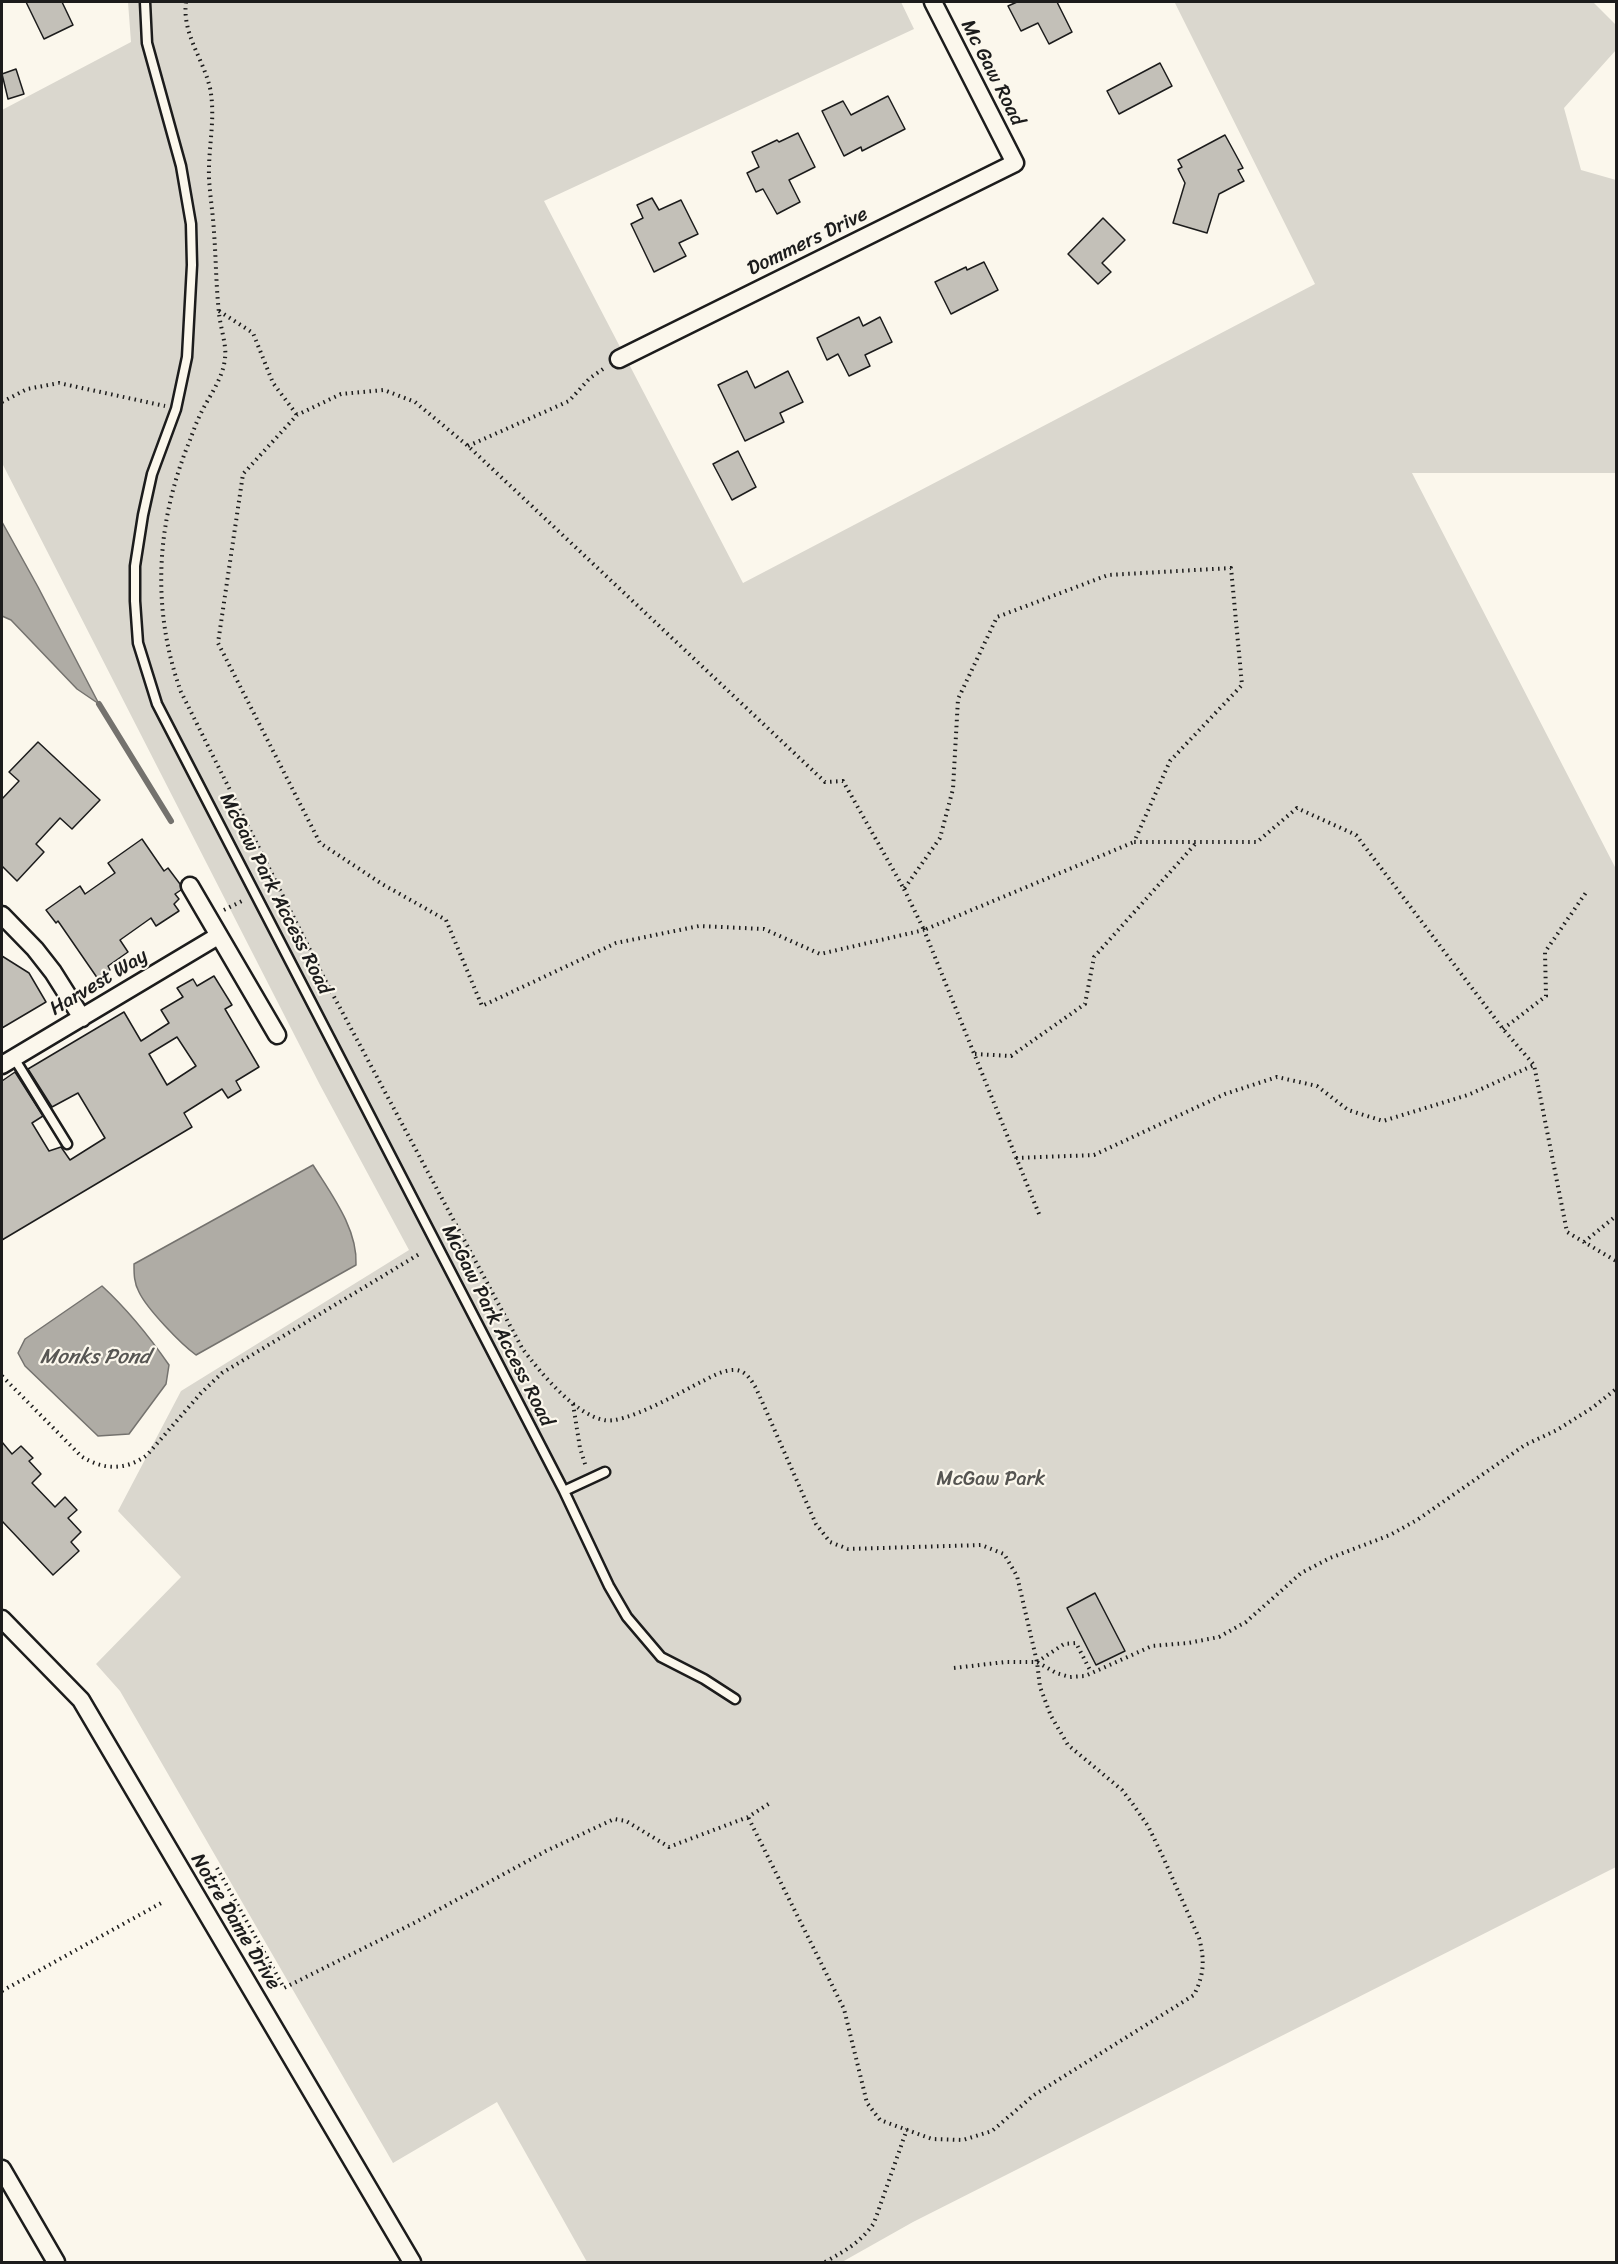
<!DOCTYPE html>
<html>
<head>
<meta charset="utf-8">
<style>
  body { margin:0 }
  #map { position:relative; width:1618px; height:2264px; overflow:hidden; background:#fbf7ec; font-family:Sriracha,sans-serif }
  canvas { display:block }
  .frame { position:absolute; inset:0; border:3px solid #1c1c1c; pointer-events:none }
</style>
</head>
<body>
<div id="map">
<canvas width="1618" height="2264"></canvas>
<div class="frame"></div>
</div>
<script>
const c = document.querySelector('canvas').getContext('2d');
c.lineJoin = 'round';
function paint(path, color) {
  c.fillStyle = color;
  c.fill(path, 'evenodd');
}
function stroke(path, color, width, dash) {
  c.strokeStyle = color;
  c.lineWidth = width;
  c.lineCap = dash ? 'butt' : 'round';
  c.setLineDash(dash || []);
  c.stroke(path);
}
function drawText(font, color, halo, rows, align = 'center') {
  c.font = font + ' Sriracha,sans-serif';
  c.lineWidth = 4.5;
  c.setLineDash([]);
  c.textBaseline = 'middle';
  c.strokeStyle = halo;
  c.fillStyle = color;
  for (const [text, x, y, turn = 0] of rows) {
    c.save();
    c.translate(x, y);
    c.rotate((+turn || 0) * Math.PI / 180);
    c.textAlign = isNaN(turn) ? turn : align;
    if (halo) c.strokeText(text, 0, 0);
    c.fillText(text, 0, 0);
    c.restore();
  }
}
paint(new Path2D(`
  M128,2H901L914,29L544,201L743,583L1315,284L1175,3L1593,2L1616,25V50L1564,108L1581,170L1616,180V473H1412L1616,869V1867L913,2222L842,2262H587L497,2102L393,2163L120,1691L96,1664L181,1577L118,1511L181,1391L409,1250L320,1085L2,463V110L131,42Z`), '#dad7ce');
const water = new Path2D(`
  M2,522L38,587L99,704L77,689L11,620L2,616Z
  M313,1165C331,1194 358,1229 356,1265L196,1355C181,1344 147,1309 139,1292C134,1283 134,1274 134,1264Z
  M102,1286C128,1310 149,1336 169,1365L166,1384L129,1434L98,1436L25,1366L18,1353L25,1339Z`);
paint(water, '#afaca5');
stroke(water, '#74726e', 1.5);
stroke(new Path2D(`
  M99,704L171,821`), '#74726e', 6);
const building = new Path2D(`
  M26,2H62L73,25L44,39Z
  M1017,2H1057L1072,32L1049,44L1038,23L1021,31L1008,6Z
  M1160,63L1172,86L1119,114L1107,91Z
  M16,69L24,94L8,99L2,74Z
  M888,96L905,129L862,151L861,147L844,156L822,111L843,101L851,115Z
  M798,133L815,167L789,180L800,202L777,214L763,189L756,192L747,173L759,167L752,152L777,140L779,142Z
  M1225,135L1243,168L1238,170L1244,181L1219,194L1207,233L1173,223L1185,183L1178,169L1182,167L1178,160Z
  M652,198L659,210L681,200L698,234L679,243L686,256L654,272L631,224L643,218L637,205Z
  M1103,218L1125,240L1102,263L1111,272L1098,284L1068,254Z
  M984,262L998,290L951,314L935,282L966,267L967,270Z
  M859,317L863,326L880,317L892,342L865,355L870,366L849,376L838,354L827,360L817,338Z
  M747,371L755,388L788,371L803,402L780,413L784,422L745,441L718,385Z
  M738,451L756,487L732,500L713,464Z
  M38,742L100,800L72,829L60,818L36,844L44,852L17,881L2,866V799L19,781L9,772Z
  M142,839L164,871L168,868L180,884L181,890L175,894L179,899L174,904L179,911L156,926L151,918L120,940L128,952L108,966L110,970L98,979L58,921L56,923L46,910L80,886L85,894L115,873L108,863Z
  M2,956L29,973L46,1002L2,1028Z
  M214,976L232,1005L225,1009L259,1067L236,1081L241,1090L228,1098L222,1089L184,1113L192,1127L2,1240V1081L15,1072L43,1116L32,1123L49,1151L61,1147L70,1160L105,1138L78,1093L52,1107L28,1069L124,1012L141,1041L169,1023L161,1010L183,997L177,988L193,979L197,986ZM177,1037L196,1066L167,1085L149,1054Z
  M2,1442L12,1454L21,1446L33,1458L29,1461L41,1474L32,1483L55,1507L65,1497L77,1510L68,1518L81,1532L71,1542L79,1551L53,1575L2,1521Z
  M1095,1593L1125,1651L1096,1665L1067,1608Z`);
paint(building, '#c3c0b8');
stroke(building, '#1c1c1c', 1.5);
const service = new Path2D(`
  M145,2L147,43L181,166L191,224L192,265L187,357L176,409L152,474L143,515L135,566V601L138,643L157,704L564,1491L609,1586L627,1617L661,1657L704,1679L735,1699
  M14,1058L67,1144
  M564,1491L605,1472`);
const minor = new Path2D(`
  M619,359L1015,163L933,2
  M190,886L277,1035
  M2,915L35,949L53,972L82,1018
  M2,1065L218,936
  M2,1619L81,1700L412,2262
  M2,2169L56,2262`);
stroke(service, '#1c1c1c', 13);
stroke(minor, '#1c1c1c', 21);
stroke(new Path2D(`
  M186,2C182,34 203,58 210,88C216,118 208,147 209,178C210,196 213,214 214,232C216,259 216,286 219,313C220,326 227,346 225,358C223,379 209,396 200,415C196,423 193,432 190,440C156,522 151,609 181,692L324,978L522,1348C539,1371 575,1415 604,1420C624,1425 681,1392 701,1382C711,1377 724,1369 736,1370C746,1371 751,1380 756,1388L816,1524L830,1542L848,1549L981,1545L1004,1554L1017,1576L1037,1662L1040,1687L1051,1716L1068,1745L1122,1790L1132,1803L1148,1826L1163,1857L1199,1938C1205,1960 1204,1975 1194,1995L1034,2095L992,2131L963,2140L932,2139L880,2120L867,2103L844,2009L748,1817
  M219,311L253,333L273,383L297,415
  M2,402L27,389L59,383L165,406
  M468,446L569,401L590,378L606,367
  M904,889L924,930L1134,842
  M224,910L244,900
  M1503,1029L1546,996L1545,952L1587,891
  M975,1054L1011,1056L1085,1004L1094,957L1197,842
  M1016,1158L1094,1155L1225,1094L1277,1077L1317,1086L1348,1110L1383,1121L1468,1095L1534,1065
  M1039,1214L924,930L820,954L764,929L699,926L616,943L482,1006L446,920L382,884L320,843L218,643L243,474L297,415L341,394L384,390L415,402L468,446L825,782L843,781L904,889L940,838L953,789L958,699L997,617L1108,575L1231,568L1242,685L1170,761L1134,842H1257L1297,808L1356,835L1503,1029L1534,1065L1567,1232L1616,1261
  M1584,1242L1616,1216
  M2,1376L81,1456C102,1470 126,1471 147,1455L201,1393L222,1373L421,1253
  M573,1404L580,1448L586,1467
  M1037,1662L1064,1644L1076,1643L1091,1672
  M954,1668L1005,1662H1037L1056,1673L1070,1677L1085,1676L1152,1646L1188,1643L1219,1637L1246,1622L1301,1573L1330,1558L1390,1535L1417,1520L1525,1445L1557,1430L1592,1408L1616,1389
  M217,1868L284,1988L416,1922L546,1851L614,1819L626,1821L669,1847L748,1817L770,1803
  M2,1991L163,1902
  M825,2262C845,2251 861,2242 874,2223L907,2129`), '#1c1c1c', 4, [1.5, 4.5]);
stroke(service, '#fbf7ec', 8);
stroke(minor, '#fbf7ec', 16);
drawText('20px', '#1c1c1c', '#fbf7ec', [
  ["Mc Gaw Road",992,73,63],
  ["Dommers Drive",808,242,-26],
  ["McGaw Park Access Road",275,894,63],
  ["Harvest Way",99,983,-31],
  ["McGaw Park Access Road",497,1326,63],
  ["Notre Dame Drive",235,1922,59]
]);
drawText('20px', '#555451', '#fbf7ec', [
  ["McGaw Park",991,1480]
]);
drawText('italic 21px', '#575653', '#fbf7ec', [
  ["Monks Pond",95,1358]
]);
</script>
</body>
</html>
